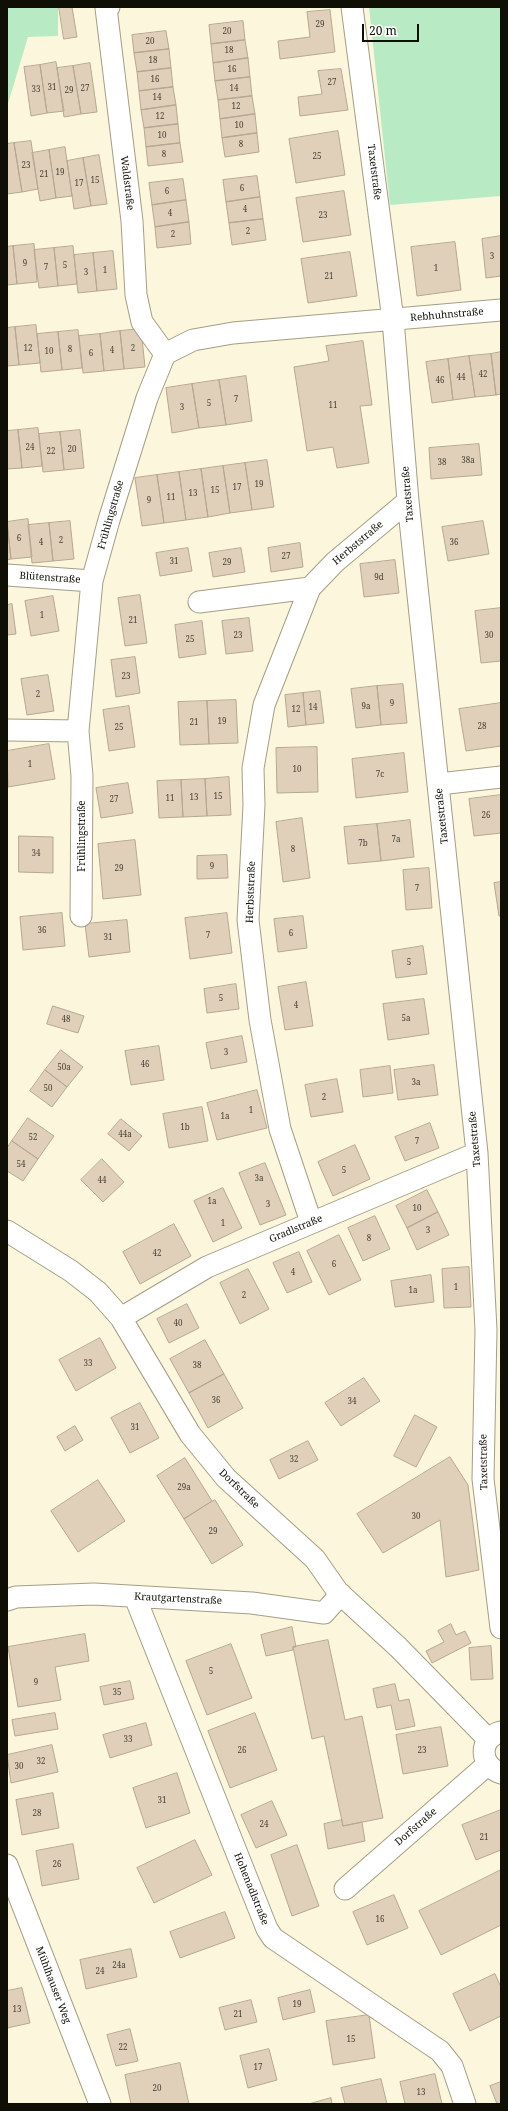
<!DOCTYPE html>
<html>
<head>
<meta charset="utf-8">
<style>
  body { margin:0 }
  #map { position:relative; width:508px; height:2111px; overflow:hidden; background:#fcf7dc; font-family:"Noto Serif",serif }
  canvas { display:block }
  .frame { position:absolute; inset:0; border:8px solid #100f06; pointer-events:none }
  .scale { position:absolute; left:362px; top:24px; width:57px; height:18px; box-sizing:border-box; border:2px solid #100f06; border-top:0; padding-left:5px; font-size:12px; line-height:14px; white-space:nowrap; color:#100f06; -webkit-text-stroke:3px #fff; paint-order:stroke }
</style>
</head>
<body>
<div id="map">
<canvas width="508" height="2111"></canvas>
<div class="frame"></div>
<div class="scale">20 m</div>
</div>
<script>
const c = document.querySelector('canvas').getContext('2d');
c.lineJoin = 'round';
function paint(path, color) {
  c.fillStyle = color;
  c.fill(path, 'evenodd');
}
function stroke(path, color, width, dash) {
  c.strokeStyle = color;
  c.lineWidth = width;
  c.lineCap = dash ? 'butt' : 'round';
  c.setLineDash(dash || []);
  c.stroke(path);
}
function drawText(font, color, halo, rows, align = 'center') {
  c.font = font + ' "Noto Serif",serif';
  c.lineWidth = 4;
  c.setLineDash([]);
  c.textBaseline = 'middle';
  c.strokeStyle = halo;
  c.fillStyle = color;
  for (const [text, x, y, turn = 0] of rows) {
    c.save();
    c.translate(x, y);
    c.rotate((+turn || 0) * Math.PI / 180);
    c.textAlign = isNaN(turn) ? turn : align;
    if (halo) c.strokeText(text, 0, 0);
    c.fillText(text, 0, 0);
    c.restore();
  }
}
paint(new Path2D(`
  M7,7H58V36L28,37L7,107Z
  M369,7H501V196L390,205Z`), '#b8ebc4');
const building = new Path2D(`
  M59,7H72L77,37L64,39Z
  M330,10L335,52L280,59L278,41L310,37L307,12Z
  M243,21L245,40L211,44L209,25Z
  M166,31L169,49L134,53L132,35Z
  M245,40L248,58L213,63L211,44Z
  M169,49L171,68L137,72L134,53Z
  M248,58L250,77L215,81L213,63Z
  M56,62L64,111L47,113L40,65Z
  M90,63L97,112L81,114L73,66Z
  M40,65L47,113L31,116L24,67Z
  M73,66L81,114L64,117L57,68Z
  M171,68L173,87L139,91L137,72Z
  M341,69L348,110L300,116L298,97L322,94L318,71Z
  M250,77L252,96L218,100L215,81Z
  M173,87L176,105L141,110L139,91Z
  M252,96L255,114L220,119L218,100Z
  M176,105L178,124L144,128L141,110Z
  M255,114L257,133L222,138L220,119Z
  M178,124L180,143L146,147L144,128Z
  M338,131L345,175L296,183L289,139Z
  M257,133L259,152L225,157L222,138Z
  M31,141L38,189L22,192L14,143Z
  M14,143L22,192L7,194V144Z
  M180,143L183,162L148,166L146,147Z
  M65,147L72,196L56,198L49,150Z
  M49,150L56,198L40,201L32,153Z
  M99,155L107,204L91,206L83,158Z
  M83,158L91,206L74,209L67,161Z
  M257,176L260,197L226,202L223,180Z
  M183,179L186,200L152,205L149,183Z
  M344,191L351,235L303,242L296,198Z
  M260,197L263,219L229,223L226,202Z
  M186,200L189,222L155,227L152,205Z
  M263,219L266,240L232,245L229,223Z
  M189,222L191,244L157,248L155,227Z
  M501,236V276L486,278L482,239Z
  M455,242L461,290L417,296L411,247Z
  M34,244L37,282L17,284L13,246Z
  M13,246L17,284L7,285V247Z
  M73,246L77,284L58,286L54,248Z
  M54,248L58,286L39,288L34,250Z
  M113,251L117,289L97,291L93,253Z
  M350,252L357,296L308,303L301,259Z
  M93,253L97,291L78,293L74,255Z
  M36,325L40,363L19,365L15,327Z
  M15,327L19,365L7,366V328Z
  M141,329L145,367L124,369L120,331Z
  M78,330L82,368L62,370L58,332Z
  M120,331L124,369L104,371L100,334Z
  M58,332L62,370L41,372L37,334Z
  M100,334L104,371L83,373L79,336Z
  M363,341L372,405L360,406L369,463L337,468L333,447L307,451L294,367L329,361L326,346Z
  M501,352V394L496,395L491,354Z
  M491,354L496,395L475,397L469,356Z
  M469,356L475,397L453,400L448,359Z
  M448,359L453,400L432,403L426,362Z
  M246,376L252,421L226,425L219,380Z
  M219,380L226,425L199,428L192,384Z
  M192,384L199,428L172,433L166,388Z
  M38,428L42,466L22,468L18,430Z
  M18,430L22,468L7,469V431Z
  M80,430L84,468L64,470L60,432Z
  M60,432L64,470L43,472L39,434Z
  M479,444L482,475L431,479L429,448Z
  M267,460L274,507L252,510L245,463Z
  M245,463L252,510L230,513L223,466Z
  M223,466L230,513L208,517L201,469Z
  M201,469L208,517L186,520L179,472Z
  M179,472L186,520L164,523L157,475Z
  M157,475L164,523L142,526L135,478Z
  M28,519L32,557L11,559L7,522Z
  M70,521L74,559L53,561L49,523Z
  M483,521L489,554L448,561L442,527Z
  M7,522L11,559L7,560Z
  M49,523L53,561L32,563L28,525Z
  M300,543L303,567L271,572L268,548Z
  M188,548L192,571L160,576L156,553Z
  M241,548L245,572L213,577L209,553Z
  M395,560L399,593L364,597L360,564Z
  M140,595L147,643L125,646L118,598Z
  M53,596L59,631L31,636L25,601Z
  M12,604L16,634L7,635V605Z
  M501,608V661L481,663L475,611Z
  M249,618L253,651L226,654L222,621Z
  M202,621L206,654L179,658L175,625Z
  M135,657L140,693L116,697L111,660Z
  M48,675L54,711L27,715L21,679Z
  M403,684L407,723L381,725L377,686Z
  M377,686L381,725L356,728L351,689Z
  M320,691L324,723L306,725L303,693Z
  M303,693L306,725L288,727L285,695Z
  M236,700L238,743L209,744L207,701Z
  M207,701L209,744L180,745L178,702Z
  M501,703V746L466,751L459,709Z
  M129,706L135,747L109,751L103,710Z
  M49,744L55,779L8,787L7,751Z
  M317,747L318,792L277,793L276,748Z
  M404,753L408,792L356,798L352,759Z
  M229,777L231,815L207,816L205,779Z
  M205,779L207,816L183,817L181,780Z
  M181,780L183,817L159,818L157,781Z
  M128,783L133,813L101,818L96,788Z
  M501,795V833L474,836L469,799Z
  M302,818L310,878L283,882L276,822Z
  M410,820L414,857L381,861L377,824Z
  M377,824L381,861L348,864L344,827Z
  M19,836L53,837V873L19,872Z
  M135,840L141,895L103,899L98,844Z
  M227,855L228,878L197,879V856Z
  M429,868L432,908L406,910L403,870Z
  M501,882V916H499L494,883Z
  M62,913L65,946L23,950L20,917Z
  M227,913L232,953L190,959L185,918Z
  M303,916L307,948L278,952L274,919Z
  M127,920L130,952L89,957L85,924Z
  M423,946L427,974L396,978L392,951Z
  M306,982L313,1026L285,1030L278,987Z
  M236,984L239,1009L207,1013L204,989Z
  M424,999L429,1034L388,1040L383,1004Z
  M53,1006L84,1016L78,1033L47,1024Z
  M242,1036L247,1062L211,1069L206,1043Z
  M159,1046L164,1080L131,1085L125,1051Z
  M61,1050L83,1067L67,1087L45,1070Z
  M434,1065L438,1095L398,1100L394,1070Z
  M390,1066L393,1093L363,1097L360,1070Z
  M45,1070L67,1087L52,1107L30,1091Z
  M337,1079L343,1112L311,1117L305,1085Z
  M257,1090L267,1128L217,1140L207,1103Z
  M202,1107L208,1141L169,1148L163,1114Z
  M28,1118L54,1136L38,1159L12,1141Z
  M121,1119L142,1136L129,1151L108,1134Z
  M430,1123L439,1148L405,1161L395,1137Z
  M12,1141L38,1159L23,1181L7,1171V1148Z
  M355,1145L370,1179L333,1196L318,1162Z
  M102,1159L124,1182L103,1202L81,1180Z
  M265,1163L286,1215L260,1225L239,1173Z
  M223,1188L242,1228L213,1242L194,1201Z
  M427,1190L438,1212L407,1228L396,1206Z
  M438,1212L449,1235L417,1250L407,1228Z
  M375,1216L390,1249L363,1261L348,1228Z
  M174,1224L191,1256L140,1284L123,1252Z
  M339,1235L361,1280L329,1295L307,1251Z
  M299,1252L312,1282L287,1293L273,1263Z
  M469,1267L471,1307L444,1308L442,1269Z
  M248,1269L269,1309L240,1324L220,1283Z
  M431,1275L434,1302L395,1307L391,1281Z
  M187,1304L199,1328L169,1343L157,1319Z
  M100,1338L116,1368L76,1391L59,1360Z
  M205,1340L224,1374L189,1393L170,1359Z
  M224,1374L243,1408L208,1428L189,1393Z
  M364,1378L380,1401L341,1426L325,1403Z
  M140,1403L159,1438L130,1453L111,1418Z
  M415,1415L437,1427L416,1467L394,1456Z
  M75,1426L83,1440L65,1451L57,1437Z
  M308,1441L318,1460L279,1479L270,1460Z
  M450,1457L468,1485L479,1570L446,1577L440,1520L383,1553L357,1514Z
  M185,1458L212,1501L184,1519L157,1476Z
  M98,1480L125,1521L78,1552L51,1511Z
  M215,1500L243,1545L212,1564L184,1519Z
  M451,1624L456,1635L465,1631L471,1643L432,1663L426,1651L444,1642L438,1631Z
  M292,1627L296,1647H293V1650L266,1656L261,1635Z
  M85,1634L89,1661L55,1667L61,1700L18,1707L8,1647Z
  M328,1640L345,1720L362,1716L383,1818L343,1826L324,1736L312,1739L293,1647Z
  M231,1644L252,1698L207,1715L186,1661Z
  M491,1646L493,1679L471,1680L469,1648Z
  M130,1681L134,1699L104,1705L100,1687Z
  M395,1684L399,1701L409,1699L415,1726L396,1730L391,1705L377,1708L373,1689Z
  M55,1713L58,1729L15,1736L12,1720Z
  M255,1713L277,1770L230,1788L208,1731Z
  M146,1723L152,1745L110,1758L103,1735Z
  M441,1727L448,1766L403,1774L396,1735Z
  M52,1745L58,1772L11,1783L7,1755Z
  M177,1773L190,1813L146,1828L133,1788Z
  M53,1793L59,1828L22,1835L16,1800Z
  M272,1801L287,1835L256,1848L241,1815Z
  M501,1810V1850L476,1860L462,1825Z
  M342,1820L343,1826L362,1822L365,1841L328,1849L324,1824Z
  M195,1840L212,1875L154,1903L137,1868Z
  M73,1844L79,1879L42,1886L36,1851Z
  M297,1845L319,1906L292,1916L271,1855Z
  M501,1870V1925L441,1955L419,1911Z
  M394,1895L408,1928L367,1945L353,1912Z
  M225,1912L235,1938L180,1958L170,1932Z
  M131,1949L137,1977L86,1989L80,1960Z
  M495,1974L501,1987V2016L470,2031L453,1994Z
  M22,1988L30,2023L7,2028V1991Z
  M310,1990L315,2012L283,2020L278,1998Z
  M251,2000L257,2022L225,2030L219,2008Z
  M369,2015L375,2058L333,2065L326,2021Z
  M130,2029L138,2061L116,2066L107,2035Z
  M269,2049L277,2080L248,2088L240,2056Z
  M180,2063L189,2104H131L125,2075Z
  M435,2074L442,2104H405L400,2082Z
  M381,2079L387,2104H345L341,2088Z
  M501,2082V2104H497L490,2086Z
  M331,2098L332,2104H309Z`);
paint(building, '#e0d0b9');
stroke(building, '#b6a791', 1);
const minor = new Path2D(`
  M109,7L106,8L132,221L136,295L142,322L165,354
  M352,7L393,320L408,501L477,1153L486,1330L483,1479L501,1628
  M7,575L92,581
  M199,602L310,588
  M7,730L78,731
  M439,784L501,777
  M81,916L82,776L78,731L92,581L109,520L147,398L165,354L193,340L233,333L501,310
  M311,1222L280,1129L260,1020L248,920L254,805L253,768L264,705L310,588L335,562L408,501
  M7,1231L71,1271L98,1292L121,1318L190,1434L226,1478L315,1559L338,1592L398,1647L488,1739
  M121,1318L207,1267L477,1153
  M135,1597L267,1929L273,1938L440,2051L452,2066L465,2104
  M7,1600L16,1597L94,1594L252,1603L324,1613L341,1594
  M501,1732C478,1738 479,1766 501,1773
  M7,1865L100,2104
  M345,1889L487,1765`);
stroke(minor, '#a39e85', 23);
stroke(minor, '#fff', 21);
drawText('8px', '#443f33', null, [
  ["29",320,25],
  ["20",227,32],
  ["20",150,42],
  ["18",229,51],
  ["18",153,61],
  ["16",232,70],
  ["16",155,80],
  ["27",332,83],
  ["31",52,88],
  ["27",85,89],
  ["14",234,89],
  ["33",36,90],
  ["29",69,91],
  ["14",157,98],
  ["12",236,107],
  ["12",160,117],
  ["10",239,126],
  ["10",162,136],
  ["8",241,145],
  ["8",164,155],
  ["25",317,157],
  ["23",26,166],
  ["19",60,173],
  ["21",44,175],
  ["15",95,181],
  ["17",79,184],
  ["6",242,189],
  ["6",167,192],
  ["4",245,210],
  ["4",170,214],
  ["23",323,216],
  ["2",248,232],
  ["2",173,235],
  ["3",492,257],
  ["9",25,264],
  ["5",65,266],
  ["7",46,268],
  ["1",436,269],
  ["1",105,271],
  ["3",86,273],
  ["21",329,277],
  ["12",28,349],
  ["2",133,349],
  ["8",70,350],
  ["4",112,351],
  ["10",49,352],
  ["6",91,354],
  ["42",483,375],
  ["44",461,378],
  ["46",440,381],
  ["7",236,400],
  ["5",209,404],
  ["11",333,406],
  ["3",182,408],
  ["24",30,448],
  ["20",72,450],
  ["22",51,452],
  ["38a",468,461],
  ["38",442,463],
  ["19",259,485],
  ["17",237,488],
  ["15",215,491],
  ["13",193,494],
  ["11",171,498],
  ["9",149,501],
  ["6",19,539],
  ["2",61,541],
  ["4",41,543],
  ["36",454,543],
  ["27",286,557],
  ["31",174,562],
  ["29",227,563],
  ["9d",379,578],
  ["1",42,616],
  ["21",133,621],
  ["23",238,636],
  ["30",489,636],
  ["25",190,640],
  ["23",126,677],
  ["2",38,695],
  ["9",392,704],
  ["9a",366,707],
  ["14",313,708],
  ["12",296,710],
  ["19",222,722],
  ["21",194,723],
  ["28",482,727],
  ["25",119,728],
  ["1",30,765],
  ["10",297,770],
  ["7c",380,775],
  ["15",218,797],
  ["13",194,798],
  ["11",170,799],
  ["27",114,800],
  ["26",486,816],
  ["7a",396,840],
  ["7b",363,844],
  ["8",293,850],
  ["34",36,854],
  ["9",212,867],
  ["29",119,869],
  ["7",417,889],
  ["36",42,931],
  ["6",291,934],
  ["7",208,936],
  ["31",108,938],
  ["5",409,963],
  ["5",221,999],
  ["4",296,1006],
  ["5a",406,1019],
  ["48",66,1020],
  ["3",226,1053],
  ["46",145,1065],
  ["50a",64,1068],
  ["3a",416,1083],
  ["50",48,1089],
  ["2",324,1098],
  ["1",251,1111],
  ["1a",225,1117],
  ["1b",185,1128],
  ["44a",125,1135],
  ["52",33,1138],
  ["7",417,1142],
  ["54",21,1165],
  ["5",344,1171],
  ["3a",259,1179],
  ["44",102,1181],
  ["1a",212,1202],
  ["3",268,1205],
  ["10",417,1209],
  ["1",223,1224],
  ["3",428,1231],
  ["8",369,1239],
  ["42",157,1254],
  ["6",334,1265],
  ["4",293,1273],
  ["1",456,1288],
  ["1a",413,1291],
  ["2",244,1296],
  ["40",178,1324],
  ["33",88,1364],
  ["38",197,1366],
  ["36",216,1401],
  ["34",352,1402],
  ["31",135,1428],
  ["32",294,1460],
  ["29a",184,1488],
  ["30",416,1517],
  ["29",213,1532],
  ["5",211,1672],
  ["9",36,1683],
  ["35",117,1693],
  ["33",128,1740],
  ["26",242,1751],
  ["23",422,1751],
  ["32",41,1762],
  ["30",19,1767],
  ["31",162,1801],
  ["28",37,1814],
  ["24",264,1825],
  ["21",484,1838],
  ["26",57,1865],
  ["16",380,1920],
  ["24a",119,1966],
  ["24",100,1972],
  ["19",297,2005],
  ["13",17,2010],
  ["21",238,2015],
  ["15",351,2040],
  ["22",123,2048],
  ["17",258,2068],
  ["20",157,2089],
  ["13",421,2093]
]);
drawText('10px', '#100f06', '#fff', [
  ["Taxetstraße",374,172,83],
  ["Waldstraße",127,183,83],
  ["Rebhuhnstraße",447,315,-5],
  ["Taxetstraße",408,494,-95],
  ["Frühlingstraße",111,515,-74],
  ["Herbststraße",358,543,-40],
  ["Blütenstraße",50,578,4],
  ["Taxetstraße",442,816,-96],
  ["Frühlingstraße",82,836,-90],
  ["Herbststraße",251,892,-88],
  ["Taxetstraße",475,1139,-95],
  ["Gradlstraße",296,1229,-23],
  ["Taxetstraße",484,1462,-91],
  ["Dorfstraße",239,1489,44],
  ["Krautgartenstraße",178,1599,3],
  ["Dorfstraße",416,1827,-41],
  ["Hohenadlstraße",251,1889,68],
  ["Mühlhauser Weg",53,1985,69]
]);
</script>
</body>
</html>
